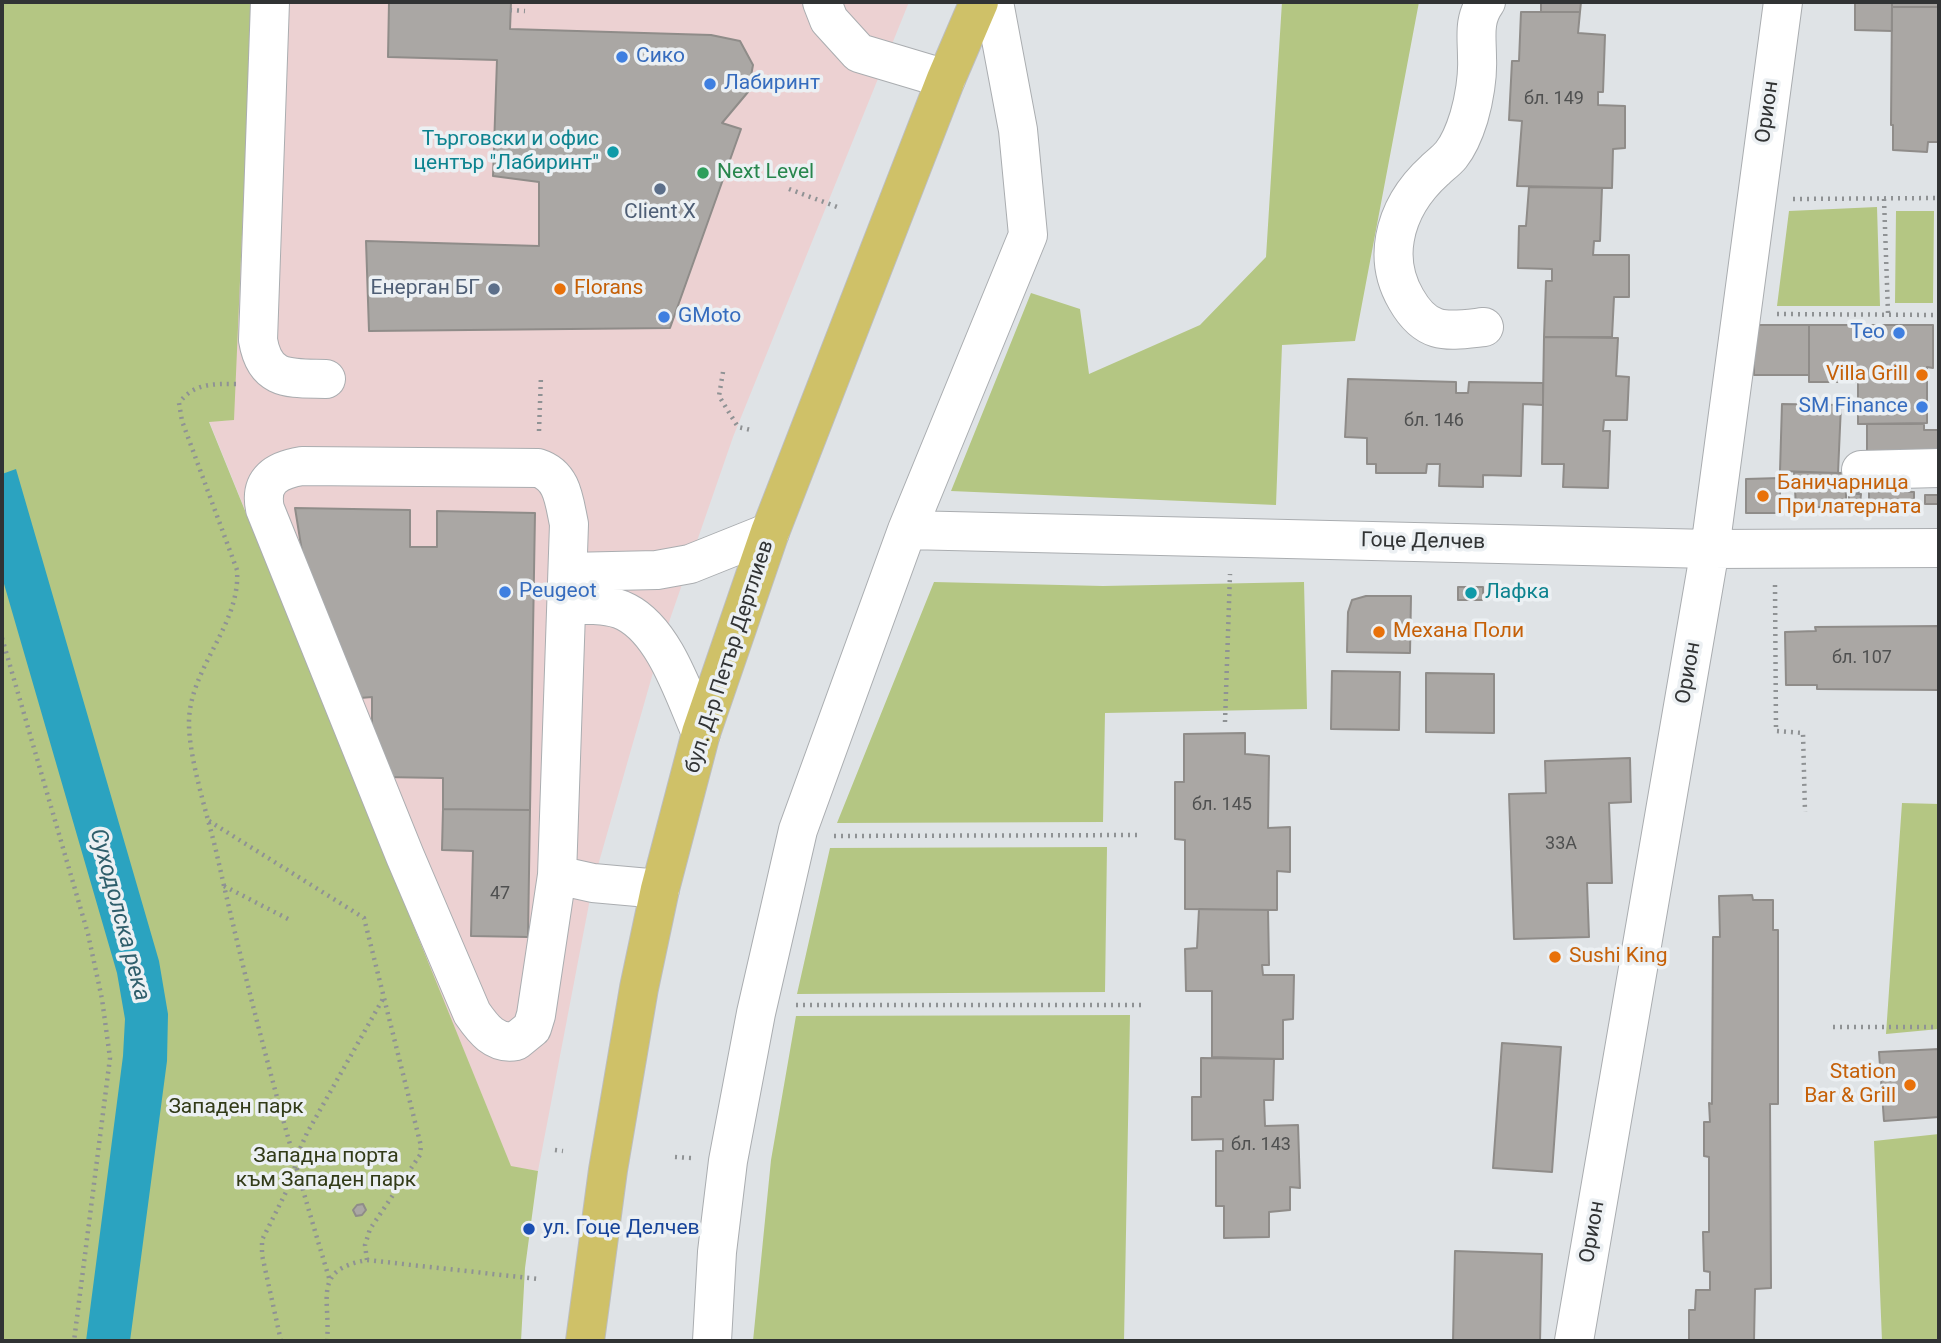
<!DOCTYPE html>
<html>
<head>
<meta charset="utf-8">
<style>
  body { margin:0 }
  #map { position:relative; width:1941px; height:1343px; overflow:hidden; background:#dfe3e6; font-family:Roboto,sans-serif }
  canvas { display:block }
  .frame { position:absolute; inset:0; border:4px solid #313334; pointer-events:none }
</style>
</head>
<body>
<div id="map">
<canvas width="1941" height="1343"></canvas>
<div class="frame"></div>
</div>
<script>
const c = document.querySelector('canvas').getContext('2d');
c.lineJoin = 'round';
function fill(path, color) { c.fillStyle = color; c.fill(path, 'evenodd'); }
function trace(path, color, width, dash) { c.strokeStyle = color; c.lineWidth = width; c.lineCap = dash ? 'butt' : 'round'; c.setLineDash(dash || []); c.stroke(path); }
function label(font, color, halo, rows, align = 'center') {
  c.font = font + ' Roboto,sans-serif'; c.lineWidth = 7; c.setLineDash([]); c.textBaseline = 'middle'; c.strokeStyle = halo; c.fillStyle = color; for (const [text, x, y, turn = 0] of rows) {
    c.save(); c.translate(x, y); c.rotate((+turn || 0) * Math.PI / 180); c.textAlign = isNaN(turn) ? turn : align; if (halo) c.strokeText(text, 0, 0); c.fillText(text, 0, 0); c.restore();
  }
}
fill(new Path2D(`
  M252,2H909L733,437L660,648L593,883L538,1171L511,1167L209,421L233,420Z`), '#ecd1d2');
fill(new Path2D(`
  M2,2H252L234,420L209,422L511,1166L538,1171L525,1268L521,1341H2Z
  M1282,2H1419L1355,341L1282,345L1276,505L951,491L1031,293L1080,309L1089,374L1200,325L1266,257Z
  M1877,207L1880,306H1777L1789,211Z
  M1896,211H1934L1933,303H1895Z
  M934,582L1103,586L1304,582L1307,709L1105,713L1103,822L837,823Z
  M1902,803L1939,804V1029L1886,1034Z
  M1107,847L1105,992L797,994L830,848Z
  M1130,1015L1124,1341H753L771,1160L796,1016Z
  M1939,1134V1341H1882L1874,1141Z`), '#b4c683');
fill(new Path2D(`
  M16,469L159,961L168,1014L167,1061L130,1341H86L123,1056L125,1019L117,973L2,577V474Z`), '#2ba3c0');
const building = new Path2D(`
  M389,2H511L510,29L711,35L740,41L753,65L748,92L722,123L741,129L670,328L369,331L366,241L539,246V182L493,176L497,60L388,57Z
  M1541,2H1581L1580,12H1541Z
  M1855,2H1892V31L1855,30Z
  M1892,2H1939V7H1892Z
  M1892,7H1939V142H1928L1927,152L1893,150V125H1891Z
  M1521,12H1580L1578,33L1605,35L1603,92H1598V105L1625,106V148L1613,149L1612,188L1517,186L1522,121L1509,120L1512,61H1519Z
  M1529,187L1602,188L1600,241H1594L1593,255H1629V297H1614L1612,337H1544L1546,281H1552V269L1518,268L1519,226H1526Z
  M1754,325H1809V375H1754Z
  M1809,325H1933V368L1927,367V423L1858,424V382H1809Z
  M1544,337L1618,338L1616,376L1629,377L1627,420H1604L1603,431H1610L1608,488L1563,487L1564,464H1542Z
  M1348,379L1456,382V393H1468L1469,382L1543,383V405L1523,404L1521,476L1483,475V487L1439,486L1440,464H1427L1426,473H1376V464H1367V438L1345,437Z
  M1782,404L1841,405L1838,473L1780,471Z
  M1867,424H1924V430H1938V462L1867,457Z
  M1794,472L1845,473V481L1860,482L1859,492H1846V507H1796Z
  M1780,478V513H1746V479Z
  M1869,491L1914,492V506L1869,505Z
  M1849,494H1861L1860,505H1849Z
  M1925,495H1939V504H1925Z
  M295,508L410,510V547H437V511L535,513L530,810L443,809V778L383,777L372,750V697L360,698L309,595Z
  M1458,587H1483V600H1458Z
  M1366,596H1411L1410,653L1347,652L1348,612L1352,600Z
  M1939,626V690L1817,689V685H1786L1785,632L1816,631L1815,627Z
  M1332,671L1400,672L1399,730L1331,729Z
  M1426,673L1494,674V733L1426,732Z
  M1245,733V754L1269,756L1268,828L1290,827V872L1277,871V910L1185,909V840L1175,839V782H1184V734Z
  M1630,758L1631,802L1609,803L1612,883H1587L1589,937L1514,939L1509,794L1546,793L1545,761Z
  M443,809L530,810L528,937L471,936L473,851L442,850Z
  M1752,895L1753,900H1773V930H1778V1104H1770L1771,1288L1755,1289L1754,1341H1689V1310H1695L1696,1290H1710V1272L1704,1271L1703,1232H1709V1157L1704,1156V1122H1710L1709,1103L1712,1104L1713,937H1720L1719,896Z
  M1199,909L1268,910L1269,965H1262L1263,975H1294L1293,1019L1283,1020V1059L1212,1057V991H1186L1185,949L1197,948Z
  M1502,1043L1561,1047L1552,1172L1493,1168Z
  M1939,1049V1117L1884,1121L1879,1052Z
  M1201,1058L1274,1059L1273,1100H1264L1265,1126L1298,1125L1300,1188L1290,1187V1210L1269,1212V1237L1224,1238V1206H1216V1151H1223V1139L1192,1140V1097H1201Z
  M363,1204L366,1210L362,1215L356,1216L353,1210L357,1205Z
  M1455,1251L1542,1254L1540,1341H1453Z`);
fill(building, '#aaa7a4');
trace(building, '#8f8c89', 2);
const minor = new Path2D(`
  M270,2L258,340C265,382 290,378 326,379
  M822,2L829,20L859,53L946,79
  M1484,327C1447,331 1427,336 1406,299C1395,280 1391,260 1395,238C1400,210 1414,189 1435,170C1440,165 1446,161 1451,155C1459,145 1465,130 1469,117C1474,100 1478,76 1477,58C1477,37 1473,20 1486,2
  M302,466L538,468C563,476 564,501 569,524L557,875L536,1015L532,1028L516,1041C495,1045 483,1029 472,1013L405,856L265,509C259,480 277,470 302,466Z
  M1861,470L1939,468
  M907,530L1710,549L1939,548
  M568,572L657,570L690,564L770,532
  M567,605C586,605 609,603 626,612C665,632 684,695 701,733
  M557,875L593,883L660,889
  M712,1341L717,1252L728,1161L756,1013L798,830L907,530L1028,235L1018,130L994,2
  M1574,1341L1710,549L1783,2`);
const major = new Path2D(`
  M585,1341L608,1170L639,988L660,889L701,733L770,532L946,79L979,2`);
trace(minor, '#aaadb0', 40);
trace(major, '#bdbebe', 40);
trace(new Path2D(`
  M510,10L525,11
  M789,189L840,208
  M1793,199L1939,198
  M1884,199L1888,313
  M1777,314L1939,315
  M723,372L719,396L738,427L751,430
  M236,384C212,384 194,383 179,403L182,421L237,570C241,624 191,666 189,720C188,757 208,816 217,855C249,998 287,1140 330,1281
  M539,431L541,376
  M1775,585L1776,731L1803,733L1805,812
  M2,638L88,934L102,999L110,1058L74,1341
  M1225,722L1230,574
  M209,821L364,918L421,1146L420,1155L370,1229L365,1245L367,1260
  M834,836L1140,835
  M224,886L288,919
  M796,1005H1145
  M1833,1027H1939
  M555,1150L563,1151
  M675,1157L691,1158
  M281,1341L262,1255V1240L291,1182L299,1151L307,1133L384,997
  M327,1341C331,1299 311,1270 367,1260L538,1279`), '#8f9294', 4.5, [2, 5]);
trace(minor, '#fff', 38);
trace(major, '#cfc168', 38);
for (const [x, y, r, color] of [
  [622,57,7,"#3f7fe0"],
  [710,84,7,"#3f7fe0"],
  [613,152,7,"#0f9aa8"],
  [703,173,7,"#2e9e5b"],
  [660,189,7,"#5c6f8a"],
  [494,289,7,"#5c6f8a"],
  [560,289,7,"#e8710a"],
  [664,317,7,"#3f7fe0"],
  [1899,333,7,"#3f7fe0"],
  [1922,375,7,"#e8710a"],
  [1922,407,7,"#3f7fe0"],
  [1763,496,7,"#e8710a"],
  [505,592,7,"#3f7fe0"],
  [1471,593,7,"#0f9aa8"],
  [1379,632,7,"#e8710a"],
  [1555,957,7,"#e8710a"],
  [1910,1085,7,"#e8710a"],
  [529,1229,7,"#1a4fb4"]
]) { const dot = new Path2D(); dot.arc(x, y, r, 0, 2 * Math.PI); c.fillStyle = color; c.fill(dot); trace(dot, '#ecf0f3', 2.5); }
label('18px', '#4f5050', null, [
  ["бл. 149",1554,99],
  ["бл. 146",1434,421],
  ["бл. 107",1862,658],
  ["бл. 145",1222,805],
  ["33А",1561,844],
  ["47",500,894],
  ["бл. 143",1261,1145]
]);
label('21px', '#366cbe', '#ecf0f3', [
  ["Сико",636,57],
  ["Лабиринт",724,84],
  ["GMoto",678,317],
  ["Teo",1885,333,"right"],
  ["SM Finance",1908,407,"right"],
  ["Peugeot",519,592]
], 'left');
label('21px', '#313334', '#ecf0f3', [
  ["Орион",1768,112,-82],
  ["Гоце Делчев",1423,542,1],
  ["бул. Д-р Петър Дертлиев",730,657,-72],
  ["Орион",1689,673,-80],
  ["Орион",1593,1232,-80]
]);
label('21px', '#0d838f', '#ecf0f3', [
  ["Търговски и офис",599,140],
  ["център \"Лабиринт\"",599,164],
  ["Лафка",1485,593,"left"]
], 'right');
label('21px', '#27864d', '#ecf0f3', [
  ["Next Level",717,173]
], 'left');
label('21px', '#4e5e75', '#ecf0f3', [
  ["Client X",660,213],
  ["Енерган БГ",480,289,"right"]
]);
label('21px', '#c56008', '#ecf0f3', [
  ["Florans",574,289],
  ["Villa Grill",1908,375,"right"],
  ["Баничарница",1777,484],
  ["При латерната",1777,508],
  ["Механа Поли",1393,632],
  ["Sushi King",1569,957],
  ["Station",1896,1073,"right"],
  ["Bar & Grill",1896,1097,"right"]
], 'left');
label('21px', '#323b18', '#ecf0f3', [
  ["Западен парк",236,1108],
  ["Западна порта",326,1157],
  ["към Западен парк",326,1181]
]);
label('21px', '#164399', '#ecf0f3', [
  ["ул. Гоце Делчев",543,1229]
], 'left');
label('italic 23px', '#2f5e6b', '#ecf0f3', [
  ["Суходолска река",119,915,75]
]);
</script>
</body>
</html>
